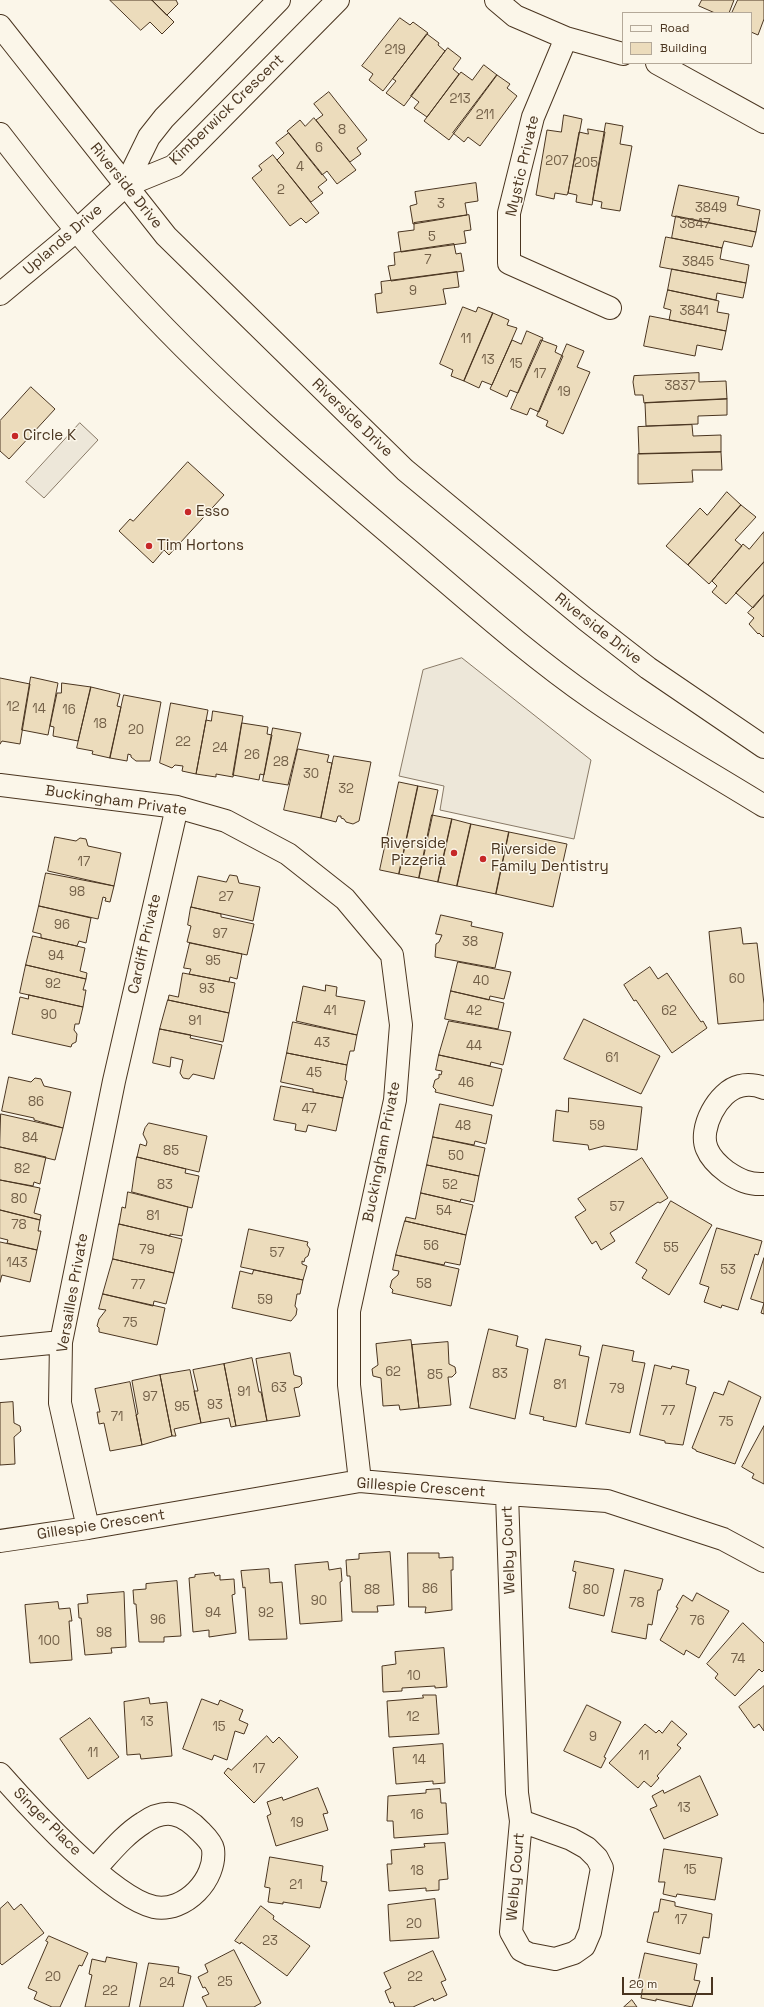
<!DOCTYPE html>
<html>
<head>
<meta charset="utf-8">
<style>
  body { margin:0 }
  #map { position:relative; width:764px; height:2007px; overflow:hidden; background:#fbf6e9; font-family:"Space Grotesk",sans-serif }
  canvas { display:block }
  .legend { position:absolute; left:622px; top:12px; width:130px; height:52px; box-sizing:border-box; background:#fbf6e9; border:1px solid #b4a999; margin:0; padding:5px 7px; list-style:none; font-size:12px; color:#4a3520 }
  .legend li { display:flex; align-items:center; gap:8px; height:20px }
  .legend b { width:20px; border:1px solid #b4a999 }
  .scale { position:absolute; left:622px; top:1977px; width:91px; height:18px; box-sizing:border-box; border:2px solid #4a3520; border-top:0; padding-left:5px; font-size:12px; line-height:14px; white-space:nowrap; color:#4a3520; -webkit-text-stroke:3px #fbf6e9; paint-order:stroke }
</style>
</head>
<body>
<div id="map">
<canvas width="764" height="2007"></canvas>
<ul class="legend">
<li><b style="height:5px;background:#fbf6e9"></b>Road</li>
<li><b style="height:11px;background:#ecdcbc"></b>Building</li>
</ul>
<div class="scale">20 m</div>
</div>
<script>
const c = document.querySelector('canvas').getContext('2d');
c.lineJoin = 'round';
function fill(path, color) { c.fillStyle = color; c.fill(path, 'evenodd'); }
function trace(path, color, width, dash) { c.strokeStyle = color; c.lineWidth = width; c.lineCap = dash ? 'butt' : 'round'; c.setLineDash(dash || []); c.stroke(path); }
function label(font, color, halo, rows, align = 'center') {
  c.font = font + ' "Space Grotesk",sans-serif'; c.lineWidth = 3; c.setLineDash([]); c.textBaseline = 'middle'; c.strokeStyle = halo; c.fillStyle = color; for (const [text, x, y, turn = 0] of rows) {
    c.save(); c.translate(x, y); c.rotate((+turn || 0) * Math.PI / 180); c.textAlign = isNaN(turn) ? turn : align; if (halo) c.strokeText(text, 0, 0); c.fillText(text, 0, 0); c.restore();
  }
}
const parking = new Path2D(`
  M80,423L98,440L44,498L26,482Z
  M462,658L591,760L574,839L440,810L444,786L399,776L423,670Z`);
fill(parking, '#ede7d9');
trace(parking, '#887966', 1);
const building = new Path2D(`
  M110,0H152L174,22L162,34L150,22L141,30Z
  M152,0H176L178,4L167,15Z
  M702,0H734L729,13H715L699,6Z
  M738,0H764V19L758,35L751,32V13H732Z
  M400,18L410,25L413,22L428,33L383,91L369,80L373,74L362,66Z
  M427,34L439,43L438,45L445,51L404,106L386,93L396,81L393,79Z
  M448,48L461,58L453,69L459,74L427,117L414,108L419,102L411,96Z
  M484,65L497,75L449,140L424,121L461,72L472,80Z
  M497,75L510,84L507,88L517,96L480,146L468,137L464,142L453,133Z
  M329,92L367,140L357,148L361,154L350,162L316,120L323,115L314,104Z
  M564,115L582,119L568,193L567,195L555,193L554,199L536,195L547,130L561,132Z
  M314,118L356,170L337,184L327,171L322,175L287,131L300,120L305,126Z
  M606,123L623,126L620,144L632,146L620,211L601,208L602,202L593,200Z
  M588,129L605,132L592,205L576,202L577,195L568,193L579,132L588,134Z
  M289,133L327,180L318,187L323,193L311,202L277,160L284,153L276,143Z
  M273,155L319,213L306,223L301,218L290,226L252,178L262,170L259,166Z
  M476,183L478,201L465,203L467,215L413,224L410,206L417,204L415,192Z
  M679,185L739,197L737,205L760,210L756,232L672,216Z
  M469,215L471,230L464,231L466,243L401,252L398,232L414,230V223Z
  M676,216L756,232L752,247L724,241L722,248L672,238Z
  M666,237L722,248L720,259L749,265L746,283L660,267Z
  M454,244L456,254L461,253L464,271L391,281L388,266L395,265L394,253Z
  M672,269L746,283L743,298L717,293L716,300L668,290Z
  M457,272L459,287L443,289L446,304L377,313L375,294L382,293L381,282Z
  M668,290L719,301L717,312L729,314L726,331L669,320L671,310L664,308Z
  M463,307L476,312L478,307L493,313L464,381L451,376L453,370L440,364Z
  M493,313L509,320L507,325L517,328L492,385L482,381L479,388L464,381Z
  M650,316L726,331L722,350L697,345L695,356L644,346Z
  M527,331L543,338L518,393L510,390L507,397L490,389L512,340L521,344Z
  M541,340L557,346L555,352L563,356L539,412L530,408L527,415L511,409Z
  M567,344L584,351L577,367L590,372L563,434L546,426L548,421L537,416Z
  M699,373V382L726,381L727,399L644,403L643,395H635L633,382L634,376Z
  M31,387L55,409L9,459L0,451V421Z
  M727,399V415L698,416V424L646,426L645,403Z
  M692,425L693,436L721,435V452L639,454L638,427Z
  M721,452L722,470H692L693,482L638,484V454Z
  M188,462L224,495L169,555L164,550L153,563L119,531L130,519L133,521Z
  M727,492L741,505L688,565L666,546L700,508L707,515Z
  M741,505L756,517L735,540L742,546L709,584L688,565Z
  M764,532V562L726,604L712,592L717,586L712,581L743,544L749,549Z
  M764,562V595L753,608L736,593Z
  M764,595V636L763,637L759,633L758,634L749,624L754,618L748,613Z
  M31,677L58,683L48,735L22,730Z
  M0,678L30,684L20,744L2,741L0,744Z
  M62,683L91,687L78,741L53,736L54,727L50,726L57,693H61Z
  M91,687L120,694L117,706L121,707L110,758L92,754L93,751L77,748Z
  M124,695L161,702L150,761H136L131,757V755L128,754L127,761L110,758Z
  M171,703L208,710L196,774L182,771L183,766L175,765L172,768L160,763Z
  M213,711L243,716L233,777L216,774V777L196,774L206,720L211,721Z
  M242,723L268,727L267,734L272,735L264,775L260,774L259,780L233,775Z
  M273,728L301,733L288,785L263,781Z
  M298,749L329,755L327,762L332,763L321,818L284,810Z
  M334,756L371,762L359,821L353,824L346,822L344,819L341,818V816H338L336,822L321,818Z
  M399,782L418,786L399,874L380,870Z
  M418,786L438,790L419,878L399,874Z
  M432,815L452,819L438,882L419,878Z
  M452,819L471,824L457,886L438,882Z
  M471,824L509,832L496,894L457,886Z
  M509,832L567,844L553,907L496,894Z
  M55,837L76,841L80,838L86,839L88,846L121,853L114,886L48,871Z
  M46,873L114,886L110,902L105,901L106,898L103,897L98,919L39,906Z
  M230,875L237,876L239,883L260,887L253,921L191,907L198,876L226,882Z
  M39,906L91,918L86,943L79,941L77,946L41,938V934L33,932Z
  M191,907L221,914V917L254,924L247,955L187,942L191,926L188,925Z
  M441,915L472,922L471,926L503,933L495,968L435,957L436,944L439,942L442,935L436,934Z
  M741,928L743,944L757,943L764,1004V1020L718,1024L709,932Z
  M33,936L85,948L80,971L87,973L86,979L26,965Z
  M190,943L242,954L237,979L230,977L229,982L189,974L191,969L184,968Z
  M458,962L511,972L504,999L490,996L489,1000L451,991Z
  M26,965L86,979L83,990H86L83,1007L20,993Z
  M650,967L658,979L667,973L701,1022L703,1021L707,1028L672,1053L636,1000L634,1001L624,985Z
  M183,973L235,983L229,1013L168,1000L169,995L178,997Z
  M326,985L337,987L336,996L365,1001L357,1035L296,1021L303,986L325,991Z
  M451,991L504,1003L498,1029L445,1019Z
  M29,995L83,1007L79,1024H75L74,1030L77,1034L76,1042L72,1044L71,1047L12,1034L20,997L28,999Z
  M168,1000L229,1013L223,1042L160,1029Z
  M584,1019L660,1056L641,1094L564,1059Z
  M449,1021L511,1032L503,1065L491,1062L490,1066L439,1055Z
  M293,1022L357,1035L354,1051H350L347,1065L287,1053Z
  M160,1029L191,1035L190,1038L222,1045L214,1079L193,1074L189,1079L183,1078L180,1073L183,1060L171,1057L170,1067L153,1063Z
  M287,1053L347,1065L345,1080L347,1081L343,1098L313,1092V1089L281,1082Z
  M439,1055L502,1069L493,1106L435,1092L436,1090L433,1087L435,1080L439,1078V1074L441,1075L442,1071L436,1070Z
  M9,1077L31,1082L35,1078L41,1079L44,1086L71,1092L63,1128L34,1120V1118L2,1111Z
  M281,1086L343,1098L336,1131L308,1125L306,1132L295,1130L296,1124L274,1120Z
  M569,1098L642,1107L637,1150L604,1146L589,1150L588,1145L553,1141L556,1110L568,1112Z
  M440,1104L492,1115L486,1144L475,1141L474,1145L433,1137Z
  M1,1114L63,1128L55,1160L0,1147Z
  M149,1123L207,1136L199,1172L137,1157L140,1144L146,1146L147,1142L143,1134L145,1128Z
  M433,1137L485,1148L479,1176L427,1165Z
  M0,1147L46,1157L40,1184L34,1182L33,1186L0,1180Z
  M137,1157L186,1169L185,1173L199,1176L192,1208L132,1192Z
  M642,1158L668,1198L660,1203L658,1202L610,1233L615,1241L601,1250L596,1241L592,1244L575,1217L586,1210L578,1199Z
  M427,1165L479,1176L474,1202L461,1199L460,1202L421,1193Z
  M0,1180L40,1188L34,1213L41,1215L40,1220L0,1210Z
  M128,1192L188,1207L182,1236L170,1234V1236L119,1224L122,1207L125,1208Z
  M421,1193L473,1205L466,1235L405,1221L406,1217L415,1219Z
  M671,1201L712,1225L669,1295L642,1278L647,1270L636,1263Z
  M0,1210L40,1220L38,1231H41L37,1250L7,1243L8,1240L0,1238Z
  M405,1221L466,1235L460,1265L445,1262L444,1265L396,1255Z
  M119,1224L182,1239L174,1273L113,1259Z
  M717,1228L762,1241L758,1255L755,1254L738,1310L722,1305L721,1308L704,1302L709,1287L700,1284Z
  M249,1229L308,1242L307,1245L310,1249L308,1256L305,1258L304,1262L302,1261V1264L307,1266L303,1280L241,1267Z
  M0,1242L37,1250L30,1282L2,1275L0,1282Z
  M396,1255L459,1269L451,1306L392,1293L393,1290L390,1287L392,1280L398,1275L399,1271L393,1270Z
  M764,1258V1314L761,1313L764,1303L751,1299Z
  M113,1259L174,1273L166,1304L154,1301L153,1306L103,1294Z
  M254,1270L303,1280L300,1294H297L295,1306L297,1309L296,1315L291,1321L232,1308L240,1271L252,1274Z
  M103,1294L165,1308L157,1345L99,1332V1328L97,1326L99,1319L106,1310L99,1309Z
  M489,1329L518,1336L516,1346L528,1349L515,1419L470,1408Z
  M546,1339L581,1346L579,1355L589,1357L576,1427L543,1420L544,1417L530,1414Z
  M411,1340L419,1408L400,1410L399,1405L383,1406L381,1378L373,1376L372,1369L378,1365L376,1344Z
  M448,1342L449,1364L455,1367L456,1373L452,1377H448L451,1405L419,1408L412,1345Z
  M603,1345L634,1351L632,1361L645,1363L630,1433L586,1424Z
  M290,1353L294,1375L301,1377L302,1384L299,1387L294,1388L300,1416L267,1421L256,1359Z
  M252,1358L259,1392H261L267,1421L236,1426L224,1364Z
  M224,1364L236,1426L231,1427L229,1418L201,1423L194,1391H198L193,1370Z
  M655,1365L671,1369L672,1366L689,1370L686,1384L696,1387L683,1445L665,1443V1441L640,1435Z
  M190,1370L201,1423L174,1429L176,1436H172L160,1375Z
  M160,1375L172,1436L142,1445L136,1415L138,1414L132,1381Z
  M729,1381L761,1397L735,1464L696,1451V1450L692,1448L714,1392L723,1395Z
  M130,1382L142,1445L110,1451L104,1423L99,1424L97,1412H100L95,1389Z
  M13,1402L14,1423L20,1426L21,1431L14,1437L15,1464L0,1465V1403Z
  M764,1426V1484L752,1478L754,1474L742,1467Z
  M390,1552L394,1605L377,1606L378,1612H352L350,1576H347L346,1560L359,1559V1554Z
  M408,1553H439V1558L453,1557V1570H451L452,1610L425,1613L426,1607H409Z
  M575,1561L614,1569L604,1616L569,1608L576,1572L573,1571Z
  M328,1562L329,1570L341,1568L342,1581L340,1582L342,1621L300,1624L295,1565Z
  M269,1569L270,1583L282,1582L287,1639L249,1640L245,1587L243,1588L241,1571Z
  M625,1570L663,1579L660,1590H658L652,1625L648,1624L646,1639L612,1632Z
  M214,1573L215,1576L220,1575V1580L234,1579L235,1594L232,1595L236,1633L209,1637V1630L193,1632L189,1578L195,1577V1575Z
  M177,1581L181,1636L164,1637V1642H139L136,1604H134L133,1590L146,1589V1584Z
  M124,1592L126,1647L111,1648L112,1653L85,1655L81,1618H79L78,1604L88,1603L87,1595Z
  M697,1593L729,1611L699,1658L686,1650L684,1655L660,1640L678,1608L676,1607L683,1595L692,1601Z
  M58,1602L59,1609L70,1608L72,1621H69L72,1660L30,1663L25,1605Z
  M743,1623L764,1643V1670L762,1672L759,1669L735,1696L715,1678L718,1674L707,1664Z
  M444,1648L447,1687L435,1688V1686L402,1688V1691L383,1692L382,1666L396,1664L395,1652Z
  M764,1686V1731L759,1724L754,1728L739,1707Z
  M423,1695H436L439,1734L389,1737L387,1701L423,1698Z
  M149,1698L150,1704L167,1702L172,1756L141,1759L140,1754L127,1755L124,1702Z
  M202,1699L218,1705L220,1700L243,1710L239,1720L248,1724L244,1734L235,1731L227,1760L214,1755L212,1760L183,1749Z
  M587,1705L621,1722L604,1757L606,1758L601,1768L564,1751Z
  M90,1718L119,1757L88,1779L60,1739Z
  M672,1721L687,1734L677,1745L681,1748L657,1776L659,1778L651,1787L644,1781L638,1788L609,1763L645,1724L656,1733L659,1730L662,1733Z
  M267,1736L273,1743L279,1737L298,1757L254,1803L224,1773L228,1768L231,1770Z
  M443,1744L445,1783L433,1784V1781L396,1784L393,1748Z
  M700,1776L718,1815L664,1839L650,1809L657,1806L652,1796L663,1790L664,1793Z
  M318,1788L328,1813L323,1814L328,1830L276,1846L267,1816L271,1814L267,1802L282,1797L283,1800Z
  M440,1789L441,1803H446L448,1834L394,1838L393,1821H387L388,1796L426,1793V1790Z
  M445,1843L448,1879L439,1880V1890L426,1891V1888L389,1891L387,1864H392L391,1850L425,1847L424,1844Z
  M664,1849L722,1858L715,1900L677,1894L676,1897L663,1894L665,1882H659Z
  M270,1857L323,1866L321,1881L327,1882L320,1908L283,1902V1904L268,1902L270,1888L265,1887Z
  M435,1899L439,1938L390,1941L388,1905Z
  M661,1899L675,1902V1906L712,1914L709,1938L703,1937L700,1954L647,1942L654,1912H658Z
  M8,1902L14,1910L21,1904L44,1933L2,1965L0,1963V1909Z
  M261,1906L274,1916L273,1919L310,1946L287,1976L241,1942L240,1944L235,1941Z
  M49,1936L88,1953L82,1966L79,1965L60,2007H52L34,1999L37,1992L28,1988L48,1942L46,1941Z
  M234,1950L261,2003L254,2007H207L202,1997L209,1994L205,1987L203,1988L198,1977L208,1972L205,1965Z
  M433,1951L446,1980L441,1982L447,1995L434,2001L433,1998L413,2007H395L393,2002L390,2003L385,1991L391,1988L384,1973Z
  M645,1953L697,1964L694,1980L700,1981L692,2007L656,1999V2001L641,1998L643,1985L638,1984Z
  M107,1957L137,1963L129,2007H85L92,1975L89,1974L92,1959L105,1962Z
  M149,1963L179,1967L178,1973L191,1976L183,2007H140Z
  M632,2000L637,2007H624Z`);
fill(building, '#ecdcbc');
trace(building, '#4a3520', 1);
const minor = new Path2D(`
  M496,0L515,16L566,38L623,54
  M566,38L533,117L509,213V263L610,308
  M657,63L764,122
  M125,186L174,166L338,0
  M125,186L149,137L164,118L279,0
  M0,785L177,807L226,821L288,854L345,899L392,955L401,1025L395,1100L349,1311V1385L360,1481
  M764,1088C757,1085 747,1084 740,1086C718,1091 698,1129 707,1149C711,1159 719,1166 727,1172C739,1180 749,1185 764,1184
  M0,1348L61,1342
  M507,1494L517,1793L521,1821L511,1932L521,1950L529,1954L555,1959L574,1953L584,1946L590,1932L602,1868L597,1858L587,1848L571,1839L521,1821
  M88,1528L60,1403L61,1342L114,1081L177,807
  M0,1541L88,1528L360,1481L507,1494L607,1501L723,1539L764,1561
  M0,1774C30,1808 112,1898 154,1907C185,1913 217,1879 213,1849C212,1843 205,1836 201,1832C183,1813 166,1807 143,1823C124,1835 110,1853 95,1869`);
const tertiary = new Path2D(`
  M0,294L77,230L125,186`);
const primary = new Path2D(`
  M0,26L166,236L405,470L585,619L648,668L764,747
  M0,134C38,183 76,232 117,277C207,377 308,465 410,551C470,602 529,655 594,700C649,738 707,771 764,806`);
trace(minor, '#4a3520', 24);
trace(tertiary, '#4a3520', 24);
trace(primary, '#4a3520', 24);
trace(minor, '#fbf6e9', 22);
trace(tertiary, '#fbf6e9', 22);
trace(primary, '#fbf6e9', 22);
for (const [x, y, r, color] of [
  [15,436,4,"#c62828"],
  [188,512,4,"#c62828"],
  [149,546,4,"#c62828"],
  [454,853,4,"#c62828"],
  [483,859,4,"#c62828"]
]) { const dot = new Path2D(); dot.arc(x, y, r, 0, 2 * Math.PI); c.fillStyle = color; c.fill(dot); trace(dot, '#fbf6e9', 1.5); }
label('13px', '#725f47', null, [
  ["219",395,50],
  ["213",460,99],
  ["211",485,115],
  ["8",342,130],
  ["6",319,148],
  ["207",557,161],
  ["205",586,163],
  ["4",300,167],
  ["2",281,190],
  ["3",441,204],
  ["3849",711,208],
  ["3847",695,224],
  ["5",432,237],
  ["7",428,260],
  ["3845",698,262],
  ["9",413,291],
  ["3841",694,311],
  ["11",466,339],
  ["13",488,360],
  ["15",516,364],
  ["17",540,374],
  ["3837",680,386],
  ["19",564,392],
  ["12",13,707],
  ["14",39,709],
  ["16",69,710],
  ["18",100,724],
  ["20",136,730],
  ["22",183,742],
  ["24",220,748],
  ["26",252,755],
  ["28",281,762],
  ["30",311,774],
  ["32",346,789],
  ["17",84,862],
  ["98",77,892],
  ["27",226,897],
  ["96",62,925],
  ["97",220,934],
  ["38",470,942],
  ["94",56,956],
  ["95",213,961],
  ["60",737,979],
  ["40",481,981],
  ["92",53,984],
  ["93",207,989],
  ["41",330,1011],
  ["42",474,1011],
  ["62",669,1011],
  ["90",49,1015],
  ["91",195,1021],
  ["43",322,1043],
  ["44",474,1046],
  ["61",612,1058],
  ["45",314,1073],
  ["46",466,1083],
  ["86",36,1102],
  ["47",309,1109],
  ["48",463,1126],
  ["59",597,1126],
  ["84",30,1138],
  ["85",171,1151],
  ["50",456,1156],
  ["82",22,1169],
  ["83",165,1185],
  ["52",450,1185],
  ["80",19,1199],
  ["57",617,1207],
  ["54",444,1211],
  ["81",153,1216],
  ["78",19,1225],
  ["56",431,1246],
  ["55",671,1248],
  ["79",147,1250],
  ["57",277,1253],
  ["143",17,1263],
  ["53",728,1270],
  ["58",424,1284],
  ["77",138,1285],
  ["59",265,1300],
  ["75",130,1323],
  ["62",393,1372],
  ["83",500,1374],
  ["85",435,1375],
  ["81",560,1385],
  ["63",279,1388],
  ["79",617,1389],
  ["91",244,1392],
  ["97",150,1397],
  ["93",215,1405],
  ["95",182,1407],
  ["77",668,1411],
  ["71",117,1417],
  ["75",726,1422],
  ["86",430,1589],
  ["88",372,1590],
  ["80",591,1590],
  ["90",319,1601],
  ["78",637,1603],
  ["94",213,1613],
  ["92",266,1613],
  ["96",158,1620],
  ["76",697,1621],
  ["98",104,1633],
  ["100",49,1641],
  ["74",738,1659],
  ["10",414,1676],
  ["12",413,1717],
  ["13",147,1722],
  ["15",219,1727],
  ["9",593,1737],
  ["11",93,1753],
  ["11",644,1756],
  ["14",419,1760],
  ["17",259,1769],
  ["13",684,1808],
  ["16",417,1815],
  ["19",297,1823],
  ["15",690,1870],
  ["18",417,1871],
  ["21",296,1885],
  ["17",681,1920],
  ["20",414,1924],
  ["23",270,1941],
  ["20",53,1977],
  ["22",415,1977],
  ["25",225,1982],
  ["24",167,1983],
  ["22",110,1991]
]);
label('15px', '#4a3520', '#fbf6e9', [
  ["Kimberwick Crescent",227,110,-44],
  ["Mystic Private",523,166,-77],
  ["Riverside Drive",126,186,51],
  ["Uplands Drive",63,240,-41],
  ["Riverside Drive",352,418,44],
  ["Riverside Drive",598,629,38],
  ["Buckingham Private",116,801,8],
  ["Cardiff Private",145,944,-77],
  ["Buckingham Private",382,1152,-79],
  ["Versailles Private",73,1293,-80],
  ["Gillespie Crescent",421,1488,4],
  ["Gillespie Crescent",101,1525,-9],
  ["Welby Court",509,1550,-92],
  ["Singer Place",47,1822,45],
  ["Welby Court",516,1877,-85]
]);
label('15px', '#4a3520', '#fbf6e9', [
  ["Circle K",23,436],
  ["Esso",196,512],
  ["Tim Hortons",157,546],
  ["Riverside",446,844,"right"],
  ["Pizzeria",446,861,"right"],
  ["Riverside",491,850],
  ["Family Dentistry",491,867]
], 'left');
</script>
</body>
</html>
